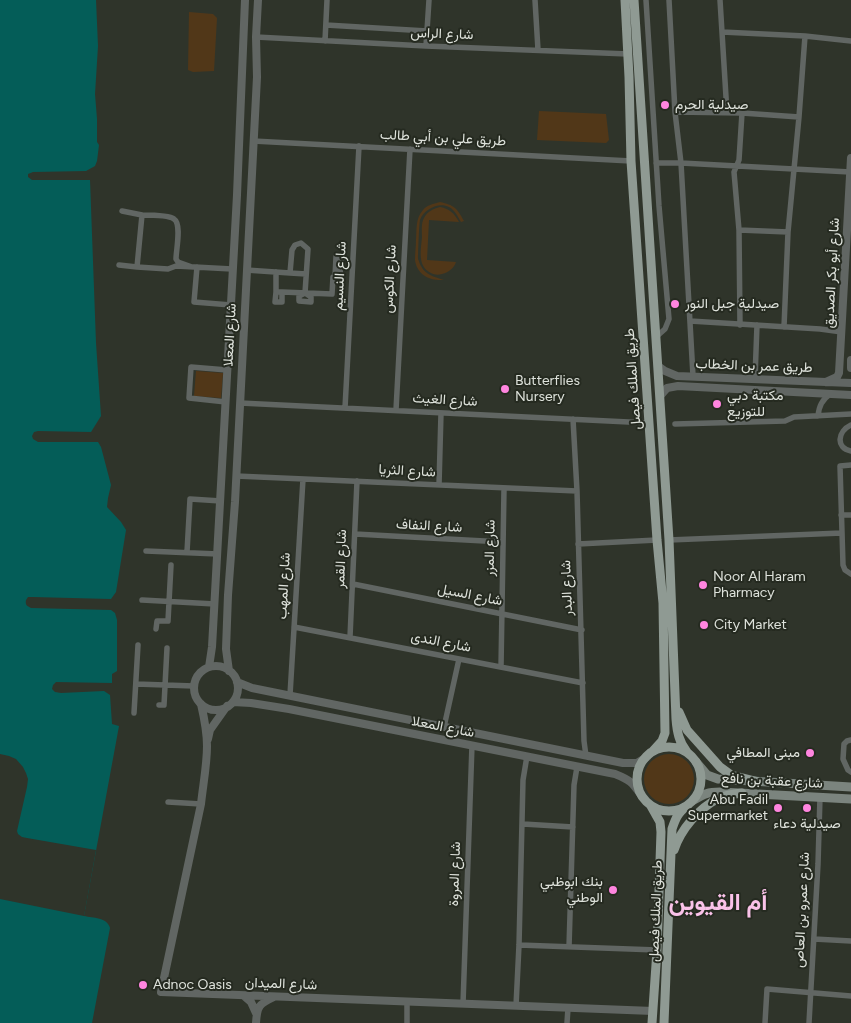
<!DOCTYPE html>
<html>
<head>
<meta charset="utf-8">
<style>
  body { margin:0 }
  canvas { display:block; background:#2f342a }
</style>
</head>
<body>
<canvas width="851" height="1023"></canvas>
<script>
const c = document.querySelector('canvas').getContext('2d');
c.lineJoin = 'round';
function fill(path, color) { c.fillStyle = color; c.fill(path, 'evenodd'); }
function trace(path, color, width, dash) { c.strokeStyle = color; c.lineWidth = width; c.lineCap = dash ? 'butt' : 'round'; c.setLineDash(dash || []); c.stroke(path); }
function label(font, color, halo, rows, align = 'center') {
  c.font = font + ' Figtree,Vazirmatn,sans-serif'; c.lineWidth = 4; c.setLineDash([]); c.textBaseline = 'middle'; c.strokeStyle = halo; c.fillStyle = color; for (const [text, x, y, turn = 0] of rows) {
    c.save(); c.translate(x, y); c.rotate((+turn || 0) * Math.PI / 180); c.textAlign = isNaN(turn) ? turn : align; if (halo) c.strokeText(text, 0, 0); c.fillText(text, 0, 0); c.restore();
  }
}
fill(new Path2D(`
  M189,12L213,14L217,18L214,71L193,72L188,70Z
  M539,111L606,114L609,140L606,143L537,140Z
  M440,202C454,205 457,208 464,221L461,222C458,217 455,210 449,207C439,202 424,209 420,220C419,224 418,254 418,259C419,261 420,265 421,266C425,275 435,277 444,280C430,281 417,275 415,260C415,253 416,246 416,240C417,230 415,219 423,210C427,205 433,204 440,202Z
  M440,207C450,209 454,213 459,222L429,220L427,260L456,262C454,268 449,272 442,274C438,275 435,275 431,273C417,266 421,250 422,237C422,231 421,223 424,218C428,211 433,209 440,207Z
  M196,371L223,373L221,398L194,396Z
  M644 779a25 25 0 1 1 50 0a25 25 0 1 1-50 0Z`), '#513718');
fill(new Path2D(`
  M0,0H96L98,46L95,94L97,119V142L99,145L97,161L95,166L86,171L33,172L28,174V177L32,180H90L96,343L101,416L91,432L38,431L34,432L32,436L33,439L38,442H98L101,447L111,485L108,498L107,507L121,522L126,530L116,592L111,599L33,597H28L26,600C25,605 27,606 31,608L111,610L115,613L117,620V671L112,674V683L56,682L53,685L52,689L55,692L61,693L104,691L110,695L112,724L119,726L84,916C93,918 107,917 110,928L92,1023H0Z`), '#045d58');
fill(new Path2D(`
  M0,754L9,756L16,759L23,767L26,773L28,779L27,787L17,831L18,834L22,837L27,838L96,850L84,916L0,899Z`), '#2f342a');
trace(new Path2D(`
  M535,0L538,50
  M646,0L659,206L669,319L665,329L656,337
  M669,0L675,112L681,163L693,376
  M720,0L727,113
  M326,25L427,31
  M722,32L805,36L851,41
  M256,37L426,46L628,54
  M325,41L327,0
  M426,46L429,0
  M675,112L742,113L799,117
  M253,141L631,161
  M656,163H681L850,172
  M122,211L142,215
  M739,230L788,232
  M119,265L137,267
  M192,267L178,262L176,259C176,250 182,224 174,219C169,215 149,215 142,215L137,267L168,269L176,266L232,269
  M197,267L194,302L231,305
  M246,270L290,273L292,250L295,245L301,243L308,249L305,293L299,296V301L311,302V297L305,293
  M290,273L306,274
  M276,292V272
  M282,292V302H275L276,292H282L332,294L333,277H340L341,257H336L335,277
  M690,321L820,329L842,332
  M740,325L739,230L734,172L739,160L742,113
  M784,327L788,232L799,117L805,36
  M755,378L757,325
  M226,402L189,398L191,367L227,370
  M240,403L649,423
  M345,408L359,146
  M396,410L410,149
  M818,416C819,406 822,400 830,394
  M573,419L577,491L584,741L586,756
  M675,424L785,421L794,417L851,414
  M851,425C838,431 835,448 851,451
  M851,465L840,466L843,565L845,570L851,574
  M236,476L577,491
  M439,485L441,413
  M841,515H851
  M355,534L503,542
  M669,540L842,533
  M578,544L657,540
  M146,551L218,554
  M187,552L190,499L221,501
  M353,584L582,630
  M142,600L215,604
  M294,627L583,683
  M156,629L157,621H168L171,565
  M350,637L357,481
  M501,667L504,489
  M136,684L194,686
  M290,695L303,479
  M159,705H164L167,648
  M134,713L138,645
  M444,727L459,659
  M851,740L847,741L844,744L843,759L848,770L851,772
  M168,802L201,804
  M523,824L573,827
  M814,939L851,941
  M519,945L657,950
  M569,947L574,785L577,767
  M463,1004L472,745
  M516,1006L519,945L523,780L527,756
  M407,1023V1002
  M567,1023L568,1008
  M765,1023L767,989L851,996
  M809,1023L818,864L820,797`), '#616663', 5.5);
trace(new Path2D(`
  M851,360V368
  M658,366L665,371L677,376L851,383
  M826,382L837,377L839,373L851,158
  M660,396L667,388L678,386L851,395
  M194 688a22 22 0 1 1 44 0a22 22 0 1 1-44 0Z
  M209,667L212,647L237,195L245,0
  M229,671L226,649L228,595L235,502L257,77L256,37L258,0
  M237,682L252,688L623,763H637L647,757
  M233,702L251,703L289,709L615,774C630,780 632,782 641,795
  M201,704C204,717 207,732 207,746C207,765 203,785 201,804L161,992L653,1011
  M208,739L210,730L227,706
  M244,996L251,1002L256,1013
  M256,1023C257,1006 259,1004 274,997`), '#616663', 8);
trace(new Path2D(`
  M696,762L707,775L718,779L851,787
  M694,800C704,794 708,792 720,792L851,799`), '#7b847e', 9);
trace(new Path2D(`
  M625,0L629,77L631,161L657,540L663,603L665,733L662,741L652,752
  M634,0L669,540L676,719C677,732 679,742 687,752
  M679,712L687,730L720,767L731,775L759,782
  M637 779a32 32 0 1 1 64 0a32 32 0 1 1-64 0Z
  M651,806L660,822L661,832L657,950L652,1023
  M674,850C681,829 699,808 719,798C726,795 734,794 742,793
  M664,1023L672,829C676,817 678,813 688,805`), '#8f9a93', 9);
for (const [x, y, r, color] of [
  [665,105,5,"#ff85df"],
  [675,304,5,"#ff85df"],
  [505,389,5,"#ff85df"],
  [717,404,5,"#ff85df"],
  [703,585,5,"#ff85df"],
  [704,625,5,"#ff85df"],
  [810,753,5,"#ff85df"],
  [778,808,5,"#ff85df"],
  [807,808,5,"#ff85df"],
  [613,890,5,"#ff85df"],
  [143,985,5,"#ff85df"]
]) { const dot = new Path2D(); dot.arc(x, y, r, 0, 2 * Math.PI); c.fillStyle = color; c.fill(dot); trace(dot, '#252a20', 2); }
label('14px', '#dee2db', '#252a20', [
  ["شارع الراس",442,34,2],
  ["طريق علي بن أبي طالب",443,138,3],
  ["شارع أبو بكر الصديق",832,273,-87],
  ["شارع النسيم",340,276,-87],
  ["شارع الكوس",390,279,-87],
  ["شارع المعلا",230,335,-87],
  ["طريق عمر بن الخطاب",754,366,2],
  ["طريق الملك فيصل",633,379,-94],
  ["شارع الغيث",445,400,3],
  ["شارع الثريا",407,471,3],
  ["شارع النفاف",429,526,3],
  ["شارع المزر",490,548,-89],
  ["شارع القمر",341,559,-88],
  ["شارع المهب",284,586,-87],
  ["شارع البدر",567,588,-92],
  ["شارع السيل",470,595,11],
  ["شارع الندى",441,642,11],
  ["شارع المعلا",443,727,11],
  ["شارع عقبة بن نافع",772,781,3],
  ["شارع المروة",455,874,-88],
  ["شارع عمرو بن العاص",802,910,-87],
  ["طريق الملك فيصل",656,911,-88],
  ["شارع الميدان",281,984,2]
]);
label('14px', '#dee2db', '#252a20', [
  ["صيدلية الحرم",675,105],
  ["صيدلية جبل النور",685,304],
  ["Butterflies",515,381],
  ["Nursery",515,397],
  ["مكتبة دبي",727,396],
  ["للتوزيع",727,412],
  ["Noor Al Haram",713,577],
  ["Pharmacy",713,593],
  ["City Market",714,625],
  ["مبنى المطافي",800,753,"right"],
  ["Abu Fadil",768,800,"right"],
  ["Supermarket",768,816,"right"],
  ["صيدلية دعاء",807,824,"center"],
  ["بنك ابوظبي",603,882,"right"],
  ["الوطني",603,898,"right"],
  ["Adnoc Oasis",153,985]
], 'left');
label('bold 24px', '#fac2e9', '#252a20', [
  ["أم القيوين",718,903]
]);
</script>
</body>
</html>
